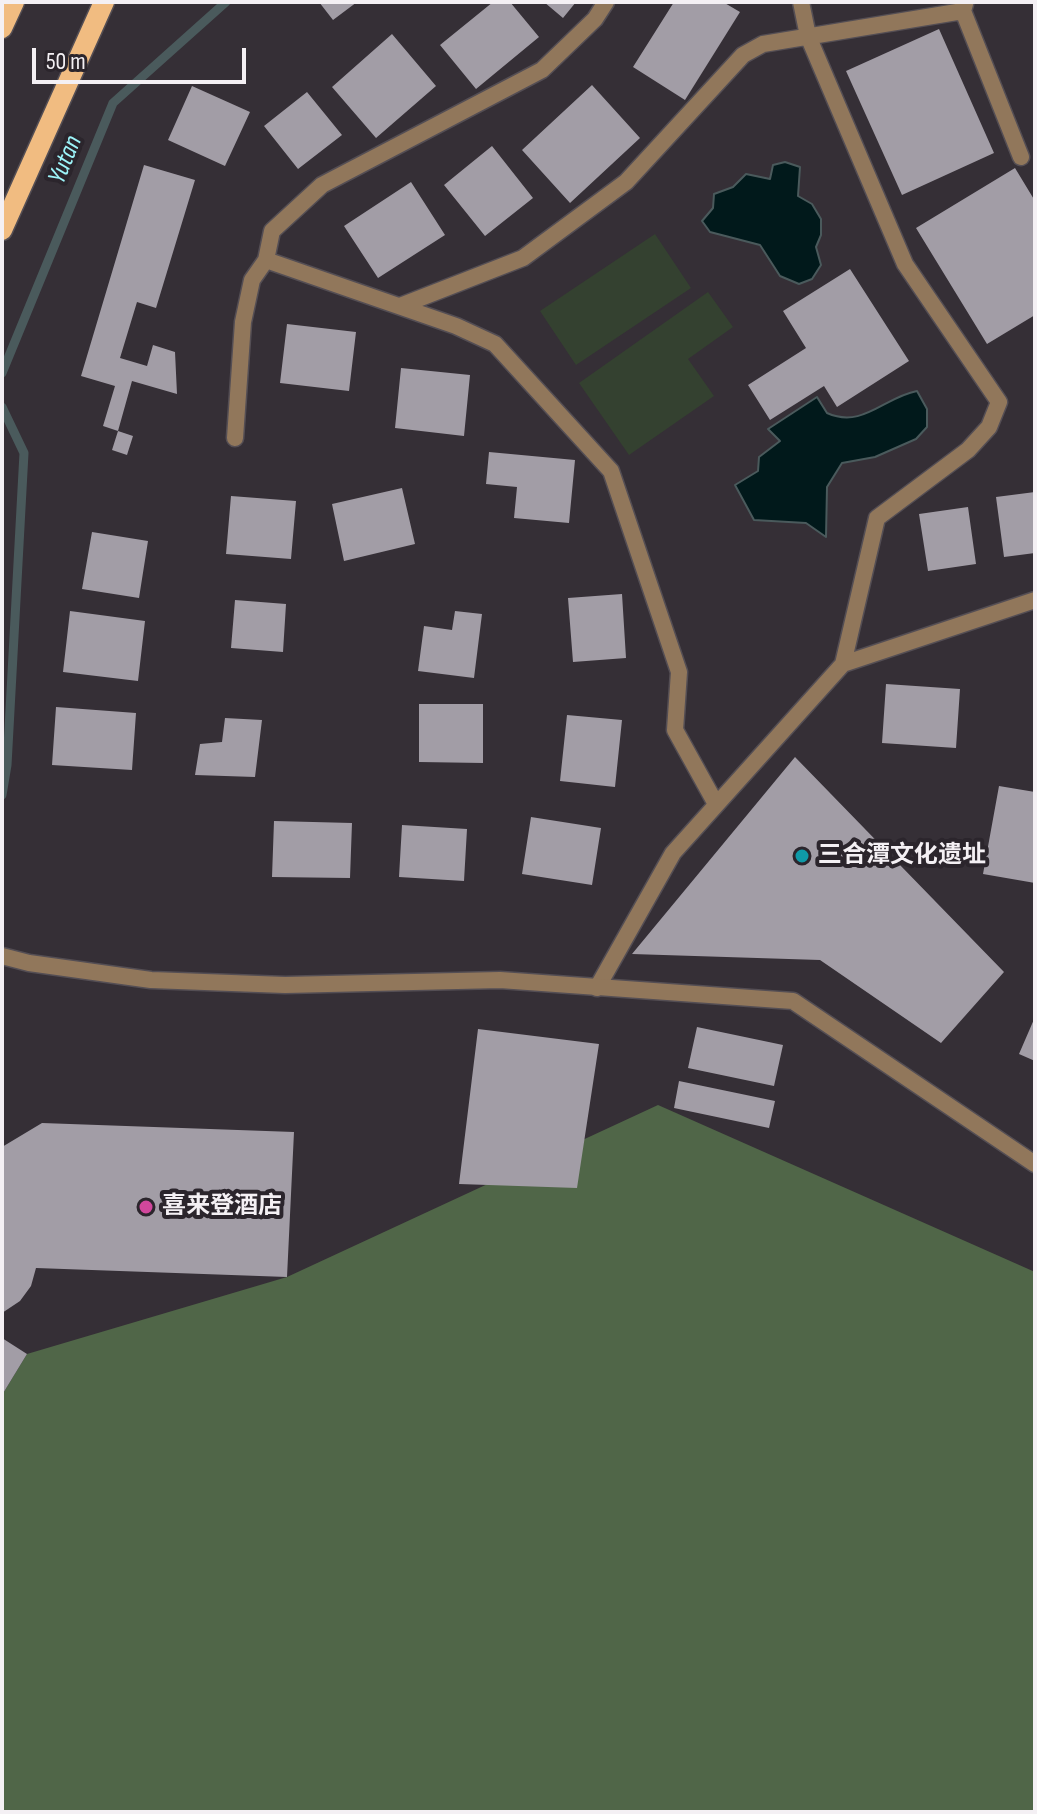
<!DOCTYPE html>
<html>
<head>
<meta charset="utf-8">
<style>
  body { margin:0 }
  #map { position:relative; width:1037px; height:1814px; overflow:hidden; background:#352f36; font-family:"Sofia Sans Condensed",sans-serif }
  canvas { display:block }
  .frame { position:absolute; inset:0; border:4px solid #f4f0f4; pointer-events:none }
  .scale { position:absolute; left:32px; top:48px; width:214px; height:36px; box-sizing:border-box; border:4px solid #f4f0f4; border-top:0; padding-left:10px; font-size:24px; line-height:28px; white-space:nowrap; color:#f4f0f4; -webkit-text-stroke:6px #2b252c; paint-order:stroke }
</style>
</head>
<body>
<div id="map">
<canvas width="1037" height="1814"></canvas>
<div class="frame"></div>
<div class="scale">50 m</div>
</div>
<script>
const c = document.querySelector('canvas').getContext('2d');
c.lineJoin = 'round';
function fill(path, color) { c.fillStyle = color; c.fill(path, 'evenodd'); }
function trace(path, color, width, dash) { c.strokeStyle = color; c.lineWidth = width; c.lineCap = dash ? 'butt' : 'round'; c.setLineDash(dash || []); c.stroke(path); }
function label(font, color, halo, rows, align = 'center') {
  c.font = font + ' "Sofia Sans Condensed","Noto Sans SC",sans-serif'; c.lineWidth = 8; c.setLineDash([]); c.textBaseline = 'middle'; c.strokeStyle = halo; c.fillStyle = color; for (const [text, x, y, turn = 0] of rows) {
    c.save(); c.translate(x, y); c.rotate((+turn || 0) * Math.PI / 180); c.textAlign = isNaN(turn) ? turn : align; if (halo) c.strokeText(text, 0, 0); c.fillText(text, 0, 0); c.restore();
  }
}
fill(new Path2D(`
  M655,234L691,288L576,365L540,311Z
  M708,292L733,327L688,359L714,396L629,455L579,383Z`), '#344130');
fill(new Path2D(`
  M658,1105L1035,1272V1812H2V1395L27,1354L287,1277Z`), '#506648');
const water = new Path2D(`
  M785,162L800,167L798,196L812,204L821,219V235L816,247L821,265L812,279L799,284L780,276L760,245L710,232L702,221L713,208L714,194L733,187L746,174L770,179L773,165Z
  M917,391L927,409V427L916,439L875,457L842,463L827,487L826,537L806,523L754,520L735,485L758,471L759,457L780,441L768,429L817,397L827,413C863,429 884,397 917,391Z`);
fill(water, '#01191b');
trace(water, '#4a5a5c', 2);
trace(new Path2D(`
  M2,373L113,103L226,2
  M2,407L24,453L7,765L2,795`), '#4a5a5c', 9);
fill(new Path2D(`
  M319,2H357L333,20Z
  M493,2H510L539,37L476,89L440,45Z
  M544,2H576L563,18Z
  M674,2H723L740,12L685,100L633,67Z
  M939,29L994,153L902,195L846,71Z
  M392,34L436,86L376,138L332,87Z
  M592,85L640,138L570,203L522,150Z
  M192,86L250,112L225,166L168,140Z
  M307,92L342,135L298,169L264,126Z
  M492,146L533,198L485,236L444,185Z
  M144,165L195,180L156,308L137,302L120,358L147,366L153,345L175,352L177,394L132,381L118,431L103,426L115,386L81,376Z
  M1015,168L1035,201V315L987,344L916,228Z
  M411,182L445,235L378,278L344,226Z
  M850,269L909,361L837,407L824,386L770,420L748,385L806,348L783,311Z
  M287,324L356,332L349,391L280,383Z
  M401,368L470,375L464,436L395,428Z
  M118,431L133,436L127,455L112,450Z
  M489,452L575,460L569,523L514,518L517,487L486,484Z
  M402,488L415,544L344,561L332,504Z
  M1035,492V553L1004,557L996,497Z
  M231,496L296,501L291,559L226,554Z
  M968,507L976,564L928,571L919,514Z
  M92,532L148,541L139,598L82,589Z
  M622,594L626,658L573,662L568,598Z
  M235,600L286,604L283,652L231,648Z
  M70,611L145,621L138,681L63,672Z
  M455,611L482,614L474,678L418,671L424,626L452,630Z
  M886,684L960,689L956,748L882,743Z
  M419,704H483V763L419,762Z
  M56,707L136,713L132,770L52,765Z
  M567,715L622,720L615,787L560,781Z
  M225,718L262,720L255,777L195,775L200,744L222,742Z
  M795,757L1004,972L941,1043L820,960L632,954Z
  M999,786L1035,792V883L983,874Z
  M531,817L601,828L592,885L522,874Z
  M274,821L352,823L350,878L272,877Z
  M402,825L467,829L464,881L399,877Z
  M1035,1017V1061L1019,1054Z
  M697,1027L783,1045L774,1086L688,1068Z
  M478,1029L599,1044L577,1188L459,1184Z
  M679,1081L775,1101L769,1128L674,1108Z
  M42,1123L294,1132L287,1277L36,1268L31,1286L20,1301L2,1313V1147Z
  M2,1338L27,1354L2,1395Z`), '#a29da6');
const minor = new Path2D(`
  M801,2L808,36L905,264L999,402L989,427L968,450L877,518L843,664
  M965,4L963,11L1021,157
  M266,260L456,326L495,344L611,471L679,672L675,730L716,804
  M400,306L523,258L626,182L743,55L763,44L963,11
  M235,438L243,322L252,280L266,260L272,231L322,185L542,70L595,19L606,2
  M597,988L673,853L843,664L1035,600`);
const tertiary = new Path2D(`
  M2,956L29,963L151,980L285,985L500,980L793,1001L1035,1164`);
const primary = new Path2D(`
  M2,28L14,2
  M2,230L104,2`);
trace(minor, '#544e54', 19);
trace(tertiary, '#544e54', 19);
trace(primary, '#544e54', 23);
trace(minor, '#91775b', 16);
trace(tertiary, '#91775b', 16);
trace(primary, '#f1bc81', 20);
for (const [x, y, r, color] of [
  [802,856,8,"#0f9aa8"],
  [146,1207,8,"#d1479c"]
]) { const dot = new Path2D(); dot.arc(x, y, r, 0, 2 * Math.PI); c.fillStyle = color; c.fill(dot); trace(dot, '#2b252c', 3); }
label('bold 24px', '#f4f0f4', '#2b252c', [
  ["三合潭文化遗址",818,856],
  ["喜来登酒店",162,1207]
], 'left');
label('italic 26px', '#9df4f9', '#2b252c', [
  ["Yutan",66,160,-68]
]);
</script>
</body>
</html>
